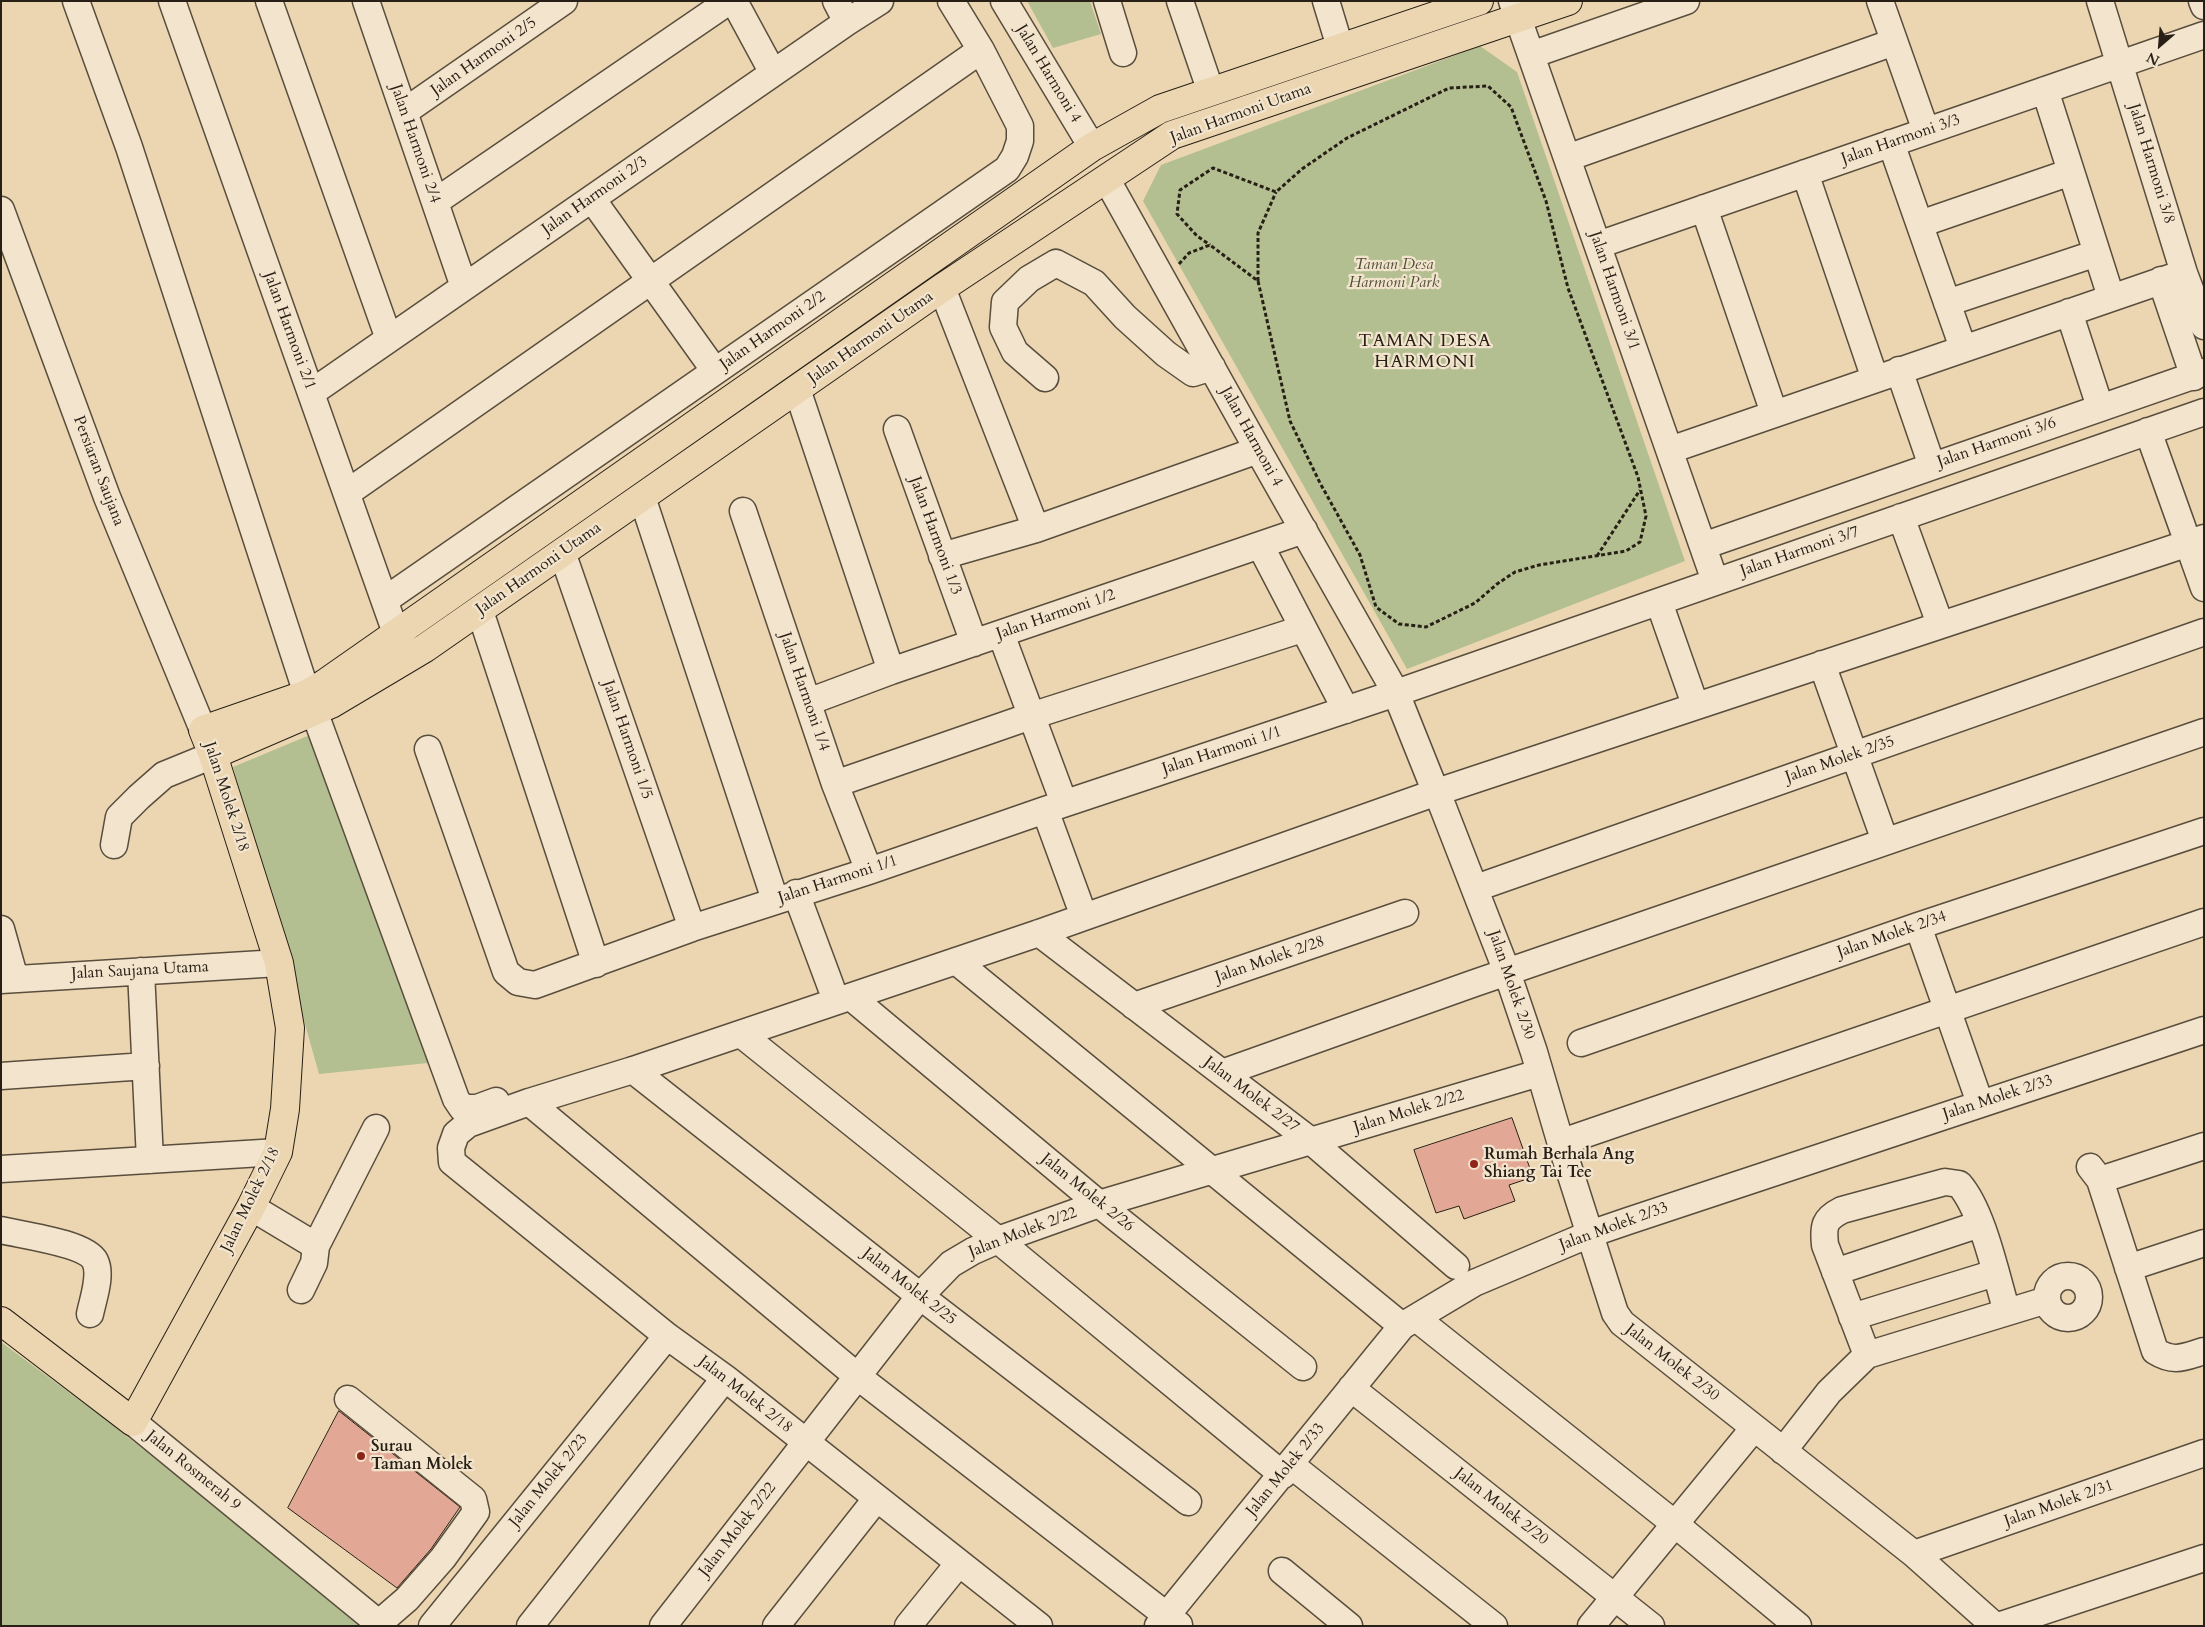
<!DOCTYPE html>
<html>
<head>
<meta charset="utf-8">
<style>
  body { margin:0 }
  #map { position:relative; width:2205px; height:1627px; overflow:hidden; background:#ecd6b2; font-family:Cardo,serif }
  canvas { display:block }
  .frame { position:absolute; inset:0; border:2px solid #282016; pointer-events:none }
  .north { position:absolute; left:2135px; top:20px; width:50px; height:50px; -webkit-text-stroke:4px #f3e4cd; paint-order:stroke; rotate:207deg; font-size:14px; font-weight:700; line-height:20px; text-align:center; color:#282016 }
  .north::after { content:''; display:block; margin:auto; width:18px; height:22px; background:#282016; clip-path:polygon(50% 0,100% 100%,50% 72%,0 100%) }
</style>
</head>
<body>
<div id="map">
<canvas width="2205" height="1627"></canvas>
<div class="frame"></div>
<div class="north">N</div>
</div>
<script>
const c = document.querySelector('canvas').getContext('2d');
c.lineJoin = 'round';
function fill(path, color) { c.fillStyle = color; c.fill(path, 'evenodd'); }
function trace(path, color, width, dash) { c.strokeStyle = color; c.lineWidth = width; c.lineCap = dash ? 'butt' : 'round'; c.setLineDash(dash || []); c.stroke(path); }
function label(font, color, halo, rows, align = 'center') {
  c.font = font + ' Cardo,serif'; c.lineWidth = 4.5; c.setLineDash([]); c.textBaseline = 'middle'; c.strokeStyle = halo; c.fillStyle = color; for (const [text, x, y, turn = 0] of rows) {
    c.save(); c.translate(x, y); c.rotate((+turn || 0) * Math.PI / 180); c.textAlign = isNaN(turn) ? turn : align; if (halo) c.strokeText(text, 0, 0); c.fillText(text, 0, 0); c.restore();
  }
}
fill(new Path2D(`
  M1027,1H1090L1101,34L1053,48Z
  M1480,46L1517,72L1685,561L1407,669L1143,201L1161,165Z
  M317,732L438,1062L319,1074L233,767Z
  M1,1342L101,1416L366,1626H1Z`), '#b3bf90');
const building = new Path2D(`
  M1512,1118L1533,1177L1509,1185L1515,1201L1464,1219L1459,1206L1436,1213L1414,1150Z
  M339,1411L460,1507L431,1549L397,1588L288,1508Z`);
fill(building, '#e3a895');
trace(building, '#282016', 1);
const minor = new Path2D(`
  M76,1L129,147L307,694
  M172,1L403,653
  M269,1L389,339
  M366,1L464,287
  M734,1L773,73
  M836,1L847,22
  M1004,1L1092,147
  M1107,1L1123,53
  M1180,1L1211,92
  M1326,1L1340,47
  M1512,1L1715,581
  M1880,1L1926,131
  M2100,1L2184,273L2204,326
  M2202,1L2204,6
  M1531,55L1686,1
  M2045,90L2111,297
  M404,112L564,1
  M1891,143L1963,348
  M1567,158L1894,42
  M1805,173L1875,379
  M1107,180L1258,450L1396,693L1432,783
  M592,199L715,371
  M435,202L729,1
  M1704,208L1774,413
  M1,210L107,497L203,730
  M1920,224L2071,172
  M1598,245L2204,35
  M2161,280L2194,377
  M942,288L1036,529
  M1947,303L2097,253
  M2069,312L2100,407
  M1899,370L1932,466
  M1045,378L1015,352L1003,327L1005,302L1029,279L1056,263L1094,283L1125,317L1166,354L1193,373L1212,367
  M797,389L891,671
  M311,393L847,22L880,1
  M897,429L974,643
  M2148,431L2183,529
  M1670,450L2184,273
  M347,493L981,50
  M642,497L775,900
  M743,511L835,784L869,871
  M1901,517L1936,613
  M2188,543L2204,588
  M1260,545L1346,710
  M1703,546L2204,372
  M562,552L692,928
  M942,556L1036,529L1258,450
  M385,600L1007,169L1015,156L1020,141V126L981,50L951,1
  M1659,602L1692,696
  M480,611L596,964
  M1001,634L1064,803
  M1822,664L1885,841
  M808,702L891,671L1304,530
  M314,711L456,1099L462,1108H477L496,1101
  M428,749L506,972L518,982L535,985L692,928L869,871L1045,810L1396,693L2204,412
  M835,784L1031,716L1302,629
  M1437,792L1507,972L1534,1052L1561,1144L1615,1313L1622,1323L1914,1554L1995,1626
  M1045,810L1079,903
  M114,845L119,817L139,797L164,775L213,755
  M1476,888L2204,632
  M796,893L831,987
  M1918,926L1980,1103
  M1,929L15,979
  M1039,933L1311,1141L1456,1266
  M956,961L1402,1326
  M141,971L150,1160
  M1,980L279,963
  M851,997L1099,1204L1303,1367
  M1134,1006L1405,913
  M741,1034L998,1240L1283,1475
  M1581,1043L1918,926L2204,831
  M633,1070L920,1296L1188,1502
  M1222,1073L1472,984L2204,732
  M1,1076L146,1066
  M529,1102L857,1376L1179,1625
  M1561,1144L1574,1138L2204,922
  M2090,1167L2100,1180L2155,1351C2174,1363 2184,1357 2204,1351
  M1,1169L278,1152
  M2100,1180L2204,1146
  M251,1207L316,1246L314,1263L301,1290
  M1,1230C21,1235 86,1243 95,1261C102,1275 93,1299 90,1314
  M316,1246L376,1128
  M2128,1268L2204,1243
  M1835,1272L1980,1224
  M2047 1297a21 21 0 1 1 42 0a21 21 0 1 1-42 0Z
  M1852,1317L1995,1273
  M1416,1318L1675,1524L1798,1626
  M1867,1355L1825,1245C1823,1226 1824,1219 1842,1210L1945,1182L1959,1184C1983,1211 1996,1276 2007,1312
  M1351,1388L1651,1626
  M348,1399L473,1499L476,1512L443,1558L407,1599L378,1624
  M133,1422L382,1626
  M1783,1451L1829,1392L1867,1355L2047,1300
  M1291,1465L1494,1626
  M1914,1554L2204,1453
  M1282,1571L1349,1626
  M432,1626L667,1336
  M530,1626L725,1378
  M663,1626L920,1296L951,1264L973,1251L998,1240L1099,1204L1539,1073
  M776,1626L877,1498
  M908,1626L959,1563
  M1039,1626L725,1378L667,1336L452,1162L451,1148L456,1134L468,1124L529,1102L633,1070L1039,933L1437,792L2204,538
  M1158,1626L1402,1326L1474,1283L1590,1234L1628,1221L2204,1030
  M1591,1626L1754,1428
  M1998,1626L2204,1558`);
const major = new Path2D(`
  M213,755L331,704L425,648L942,288L1172,135L1568,1
  M1,1321L133,1422L251,1207L278,1152L285,1109L290,1028L279,963L213,755L203,730L307,694L324,684L1092,147L1160,109L1479,1`);
trace(minor, '#594e3d', 29);
trace(major, '#282016', 30);
trace(new Path2D(`
  M1179,264L1189,253L1210,245L1258,281L1290,421L1320,483L1360,555L1376,607L1399,624L1426,627L1475,603L1497,584L1515,572L1539,565L1626,551L1640,542L1646,516L1638,477L1568,288L1546,201L1511,107L1488,86L1449,88L1347,138L1302,169L1276,192L1213,168L1180,190L1177,214L1197,236L1210,245
  M1258,281V233L1276,192
  M1597,556L1640,490`), '#282016', 3, [4, 2.5]);
trace(minor, '#f3e4cd', 26);
trace(major, '#ecd6b2', 28);
for (const [x, y, r, color] of [
  [1474,1164,5,"#8f2418"],
  [361,1456,5,"#8f2418"]
]) { const dot = new Path2D(); dot.arc(x, y, r, 0, 2 * Math.PI); c.fillStyle = color; c.fill(dot); trace(dot, '#f3e4cd', 2); }
label('16px', '#282016', '#f3e4cd', [
  ["Jalan Harmoni 2/5",484,57,-35],
  ["Jalan Harmoni 4",1048,74,59],
  ["Jalan Harmoni Utama",1241,114,-20],
  ["Jalan Harmoni 3/3",1901,140,-19],
  ["Jalan Harmoni 2/4",415,144,71],
  ["Jalan Harmoni 3/8",2151,164,73],
  ["Jalan Harmoni 2/3",595,196,-35],
  ["Jalan Harmoni 3/1",1614,291,71],
  ["Jalan Harmoni 2/1",289,331,70],
  ["Jalan Harmoni 2/2",773,331,-35],
  ["Jalan Harmoni Utama",871,338,-35],
  ["Jalan Harmoni 4",1251,437,61],
  ["Jalan Harmoni 3/6",1997,443,-19],
  ["Persiaran Saujana",98,471,69],
  ["Jalan Harmoni 1/3",935,536,70],
  ["Jalan Harmoni 3/7",1800,552,-19],
  ["Jalan Harmoni Utama",539,569,-35],
  ["Jalan Harmoni 1/2",1056,615,-19],
  ["Jalan Harmoni 1/4",804,692,71],
  ["Jalan Harmoni 1/5",627,740,71],
  ["Jalan Harmoni 1/1",1222,751,-18],
  ["Jalan Molek 2/35",1840,760,-19],
  ["Jalan Molek 2/18",226,797,72],
  ["Jalan Harmoni 1/1",838,880,-18],
  ["Jalan Molek 2/34",1892,935,-19],
  ["Jalan Molek 2/28",1270,960,-19],
  ["Jalan Saujana Utama",140,971,-3],
  ["Jalan Molek 2/30",1511,985,71],
  ["Jalan Molek 2/27",1251,1095,37],
  ["Jalan Molek 2/33",1998,1098,-18],
  ["Jalan Molek 2/22",1409,1112,-17],
  ["Jalan Molek 2/26",1087,1193,39],
  ["Jalan Molek 2/18",251,1200,-64],
  ["Jalan Molek 2/33",1614,1227,-20],
  ["Jalan Molek 2/22",1023,1233,-21],
  ["Jalan Molek 2/25",909,1287,38],
  ["Jalan Molek 2/30",1672,1363,38],
  ["Jalan Molek 2/18",745,1395,38],
  ["Jalan Molek 2/33",1286,1470,-51],
  ["Jalan Rosmerah 9",193,1471,39],
  ["Jalan Molek 2/23",549,1481,-51],
  ["Jalan Molek 2/31",2059,1504,-19],
  ["Jalan Molek 2/20",1501,1507,38],
  ["Jalan Molek 2/22",738,1530,-52]
]);
label('italic 16px', '#52503b', '#f3e4cd', [
  ["Taman Desa",1394,265],
  ["Harmoni Park",1394,283]
]);
label('bold 16px', '#282016', '#f3e4cd', [
  ["Rumah Berhala Ang",1484,1155],
  ["Shiang Tai Tee",1484,1173],
  ["Surau",371,1447],
  ["Taman Molek",371,1465]
], 'left');
c.letterSpacing = '1px';
label('18px', '#282016', '#f3e4cd', [
  ["TAMAN DESA",1425,342],
  ["HARMONI",1425,363]
]);
c.letterSpacing = '0px';
</script>
</body>
</html>
